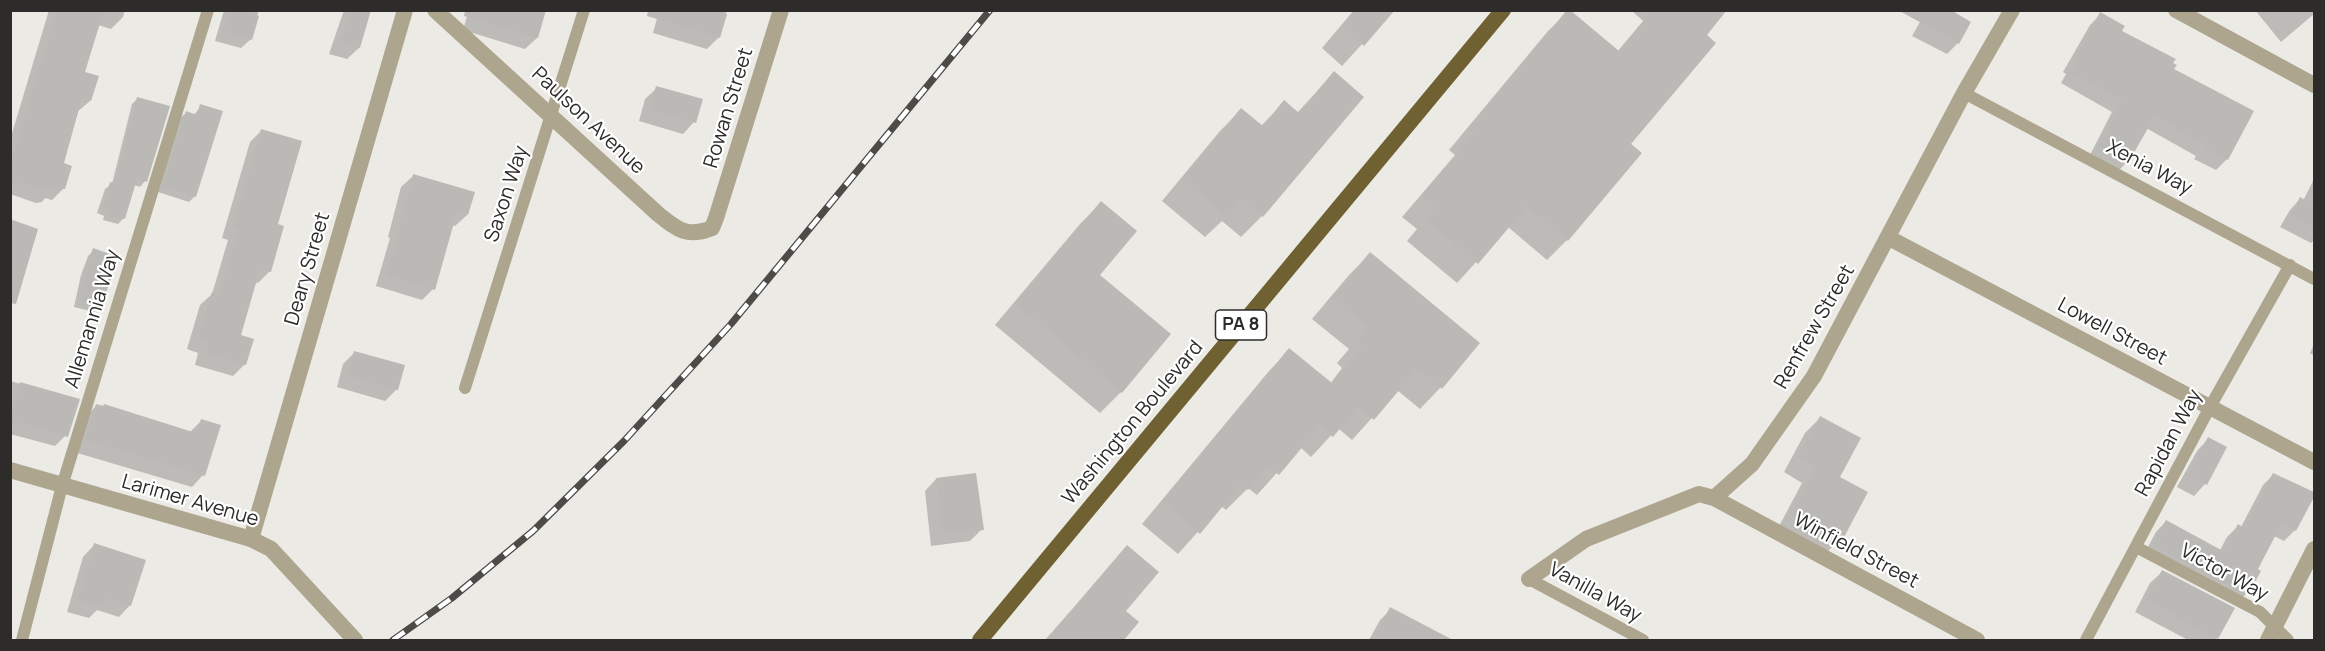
<!DOCTYPE html>
<html>
<head>
<meta charset="utf-8">
<style>
  body { margin:0 }
  #map { position:relative; width:2325px; height:651px; overflow:hidden; background:#ebeae5; font-family:Manrope,sans-serif }
  canvas { display:block }
  .frame { position:absolute; inset:0; border:12px solid #2d2c2a; pointer-events:none }
</style>
</head>
<body>
<div id="map">
<canvas width="2325" height="651"></canvas>
<div class="frame"></div>
</div>
<script>
const c = document.querySelector('canvas').getContext('2d');
c.lineJoin = 'round';
function fill(path, color) { c.fillStyle = color; c.fill(path, 'evenodd'); }
function trace(path, color, width, dash) { c.strokeStyle = color; c.lineWidth = width; c.lineCap = dash ? 'butt' : 'round'; c.setLineDash(dash || []); c.stroke(path); }
function label(font, color, halo, rows, align = 'center') {
  c.font = font + ' Manrope,sans-serif'; c.lineWidth = 4.5; c.setLineDash([]); c.textBaseline = 'middle'; c.strokeStyle = halo; c.fillStyle = color; for (const [text, x, y, turn = 0] of rows) {
    c.save(); c.translate(x, y); c.rotate((+turn || 0) * Math.PI / 180); c.textAlign = isNaN(turn) ? turn : align; if (halo) c.strokeText(text, 0, 0); c.fillText(text, 0, 0); c.restore();
  }
}
fill(new Path2D(`
  M49,10H125L123,17L111,29L98,25L84,73L90,101L77,112L62,164L64,188L52,200L45,198L42,202L36,203L10,194V140Z
  M224,10H259L251,39L241,48L215,41Z
  M344,10H370L359,48L347,59L329,54Z
  M469,10H545L537,38L525,49L463,30Z
  M727,10L719,37L707,49L653,33L659,11Z
  M1354,10H1393L1342,66L1322,48Z
  M1631,10H1725L1704,35L1629,144L1567,240L1547,260L1508,227L1457,283L1407,241L1417,229L1402,217L1455,155L1449,150L1548,31L1569,11L1617,52L1643,21Z
  M2255,10H2314V14L2281,42Z
  M2101,14L2120,31L2171,64L2172,70L2227,159L2216,170L2194,159L2196,156L2146,128L2127,162L2116,173L2089,157L2112,112L2061,83L2066,74L2063,72L2090,25Z
  M1924,15L1958,43L1947,54L1912,36Z
  M1334,73L1262,216L1241,237L1222,221L1205,237L1162,201L1220,131L1241,110L1261,126L1284,102L1297,113Z
  M657,88L694,122L683,134L639,121L645,99Z
  M138,98L145,181L140,187L134,185L123,219L118,224L103,220L104,216L97,213L105,189L112,184L132,104Z
  M201,106L195,196L189,202L158,192L180,118L186,113L194,115Z
  M261,131L276,225L270,271L258,283L255,282L239,336L245,364L233,376L195,365L198,353L187,349L200,305L212,294L228,240L222,238L250,142Z
  M413,176L467,215L455,226L451,225L433,289L422,300L376,286L390,238L388,237L401,187Z
  M2314,179V240L2311,243L2280,227L2290,210L2300,199L2303,201Z
  M1101,203L1098,275L1168,335L1121,392L1100,413L995,325L1080,224Z
  M94,250L100,307L94,312L74,307L81,275L88,256Z
  M1370,254L1478,344L1440,388L1420,409L1397,390L1352,440L1338,428L1311,457L1300,447L1257,495L1248,488L1226,510L1221,506L1178,554L1142,524L1269,371L1290,350L1330,384L1342,368L1337,363L1349,349L1312,319L1349,275Z
  M2314,344V356L2310,353Z
  M355,352L397,389L385,401L337,387L343,364Z
  M10,381L78,400L67,434L55,446L10,434Z
  M96,406L189,433L201,421L203,475L192,487L74,452L85,417Z
  M1820,418L1838,478L1841,538L1826,553L1777,530L1802,483L1784,472L1805,433Z
  M2208,439L2225,448L2205,484L2194,496L2177,487L2197,451Z
  M2274,474L2314,494L2295,530L2284,541L2274,536L2256,570L2248,592L2237,603L2233,601L2230,603L2143,556L2156,532L2166,521L2220,550L2227,537L2238,526L2241,527L2263,485Z
  M936,479L982,529L970,541L931,546L925,491Z
  M94,545L130,605L119,617L97,610L89,618L67,612L83,557Z
  M1127,547L1124,611L1137,622L1122,640H1045Z
  M2162,572L2217,638L2214,640H2188L2135,612L2150,583Z
  M1391,609L1431,639L1434,640H1369L1380,620Z`), '#0003');
fill(new Path2D(`
  M57,10H104L85,72L99,76L91,101L82,98L64,163L72,166L65,189L56,187L55,191L50,190L49,192L10,180V164Z
  M230,10H240L259,16L252,40L224,31Z
  M350,10H371L360,48L340,43Z
  M465,10H546L538,38L464,16Z
  M648,10H715L727,14L720,38L647,16Z
  M1355,10H1395L1364,46L1342,26Z
  M1567,10H1570L1619,51L1653,10H1727L1707,35L1716,43L1631,144L1642,153L1568,241L1527,206L1478,264L1426,220L1436,208L1421,196L1474,134L1468,129Z
  M1898,10H1951L1971,22L1959,44Z
  M2100,12L2125,26L2122,31L2176,59L2173,63L2177,65L2174,69L2254,111L2228,160L2204,148L2206,145L2155,116L2128,163L2098,146L2122,101L2071,72L2076,63L2073,61Z
  M1334,71L1364,97L1263,217L1243,199L1227,217L1182,179L1241,108L1263,126L1284,100L1299,113Z
  M656,86L703,99L696,123L649,109Z
  M137,97L170,106L147,182L137,179L125,219L107,215L109,210L102,208L110,182L115,183Z
  M200,104L223,111L196,197L162,187L186,111L197,115Z
  M261,129L302,141L278,224L284,226L271,272L260,269L241,335L254,339L246,365L206,353L209,341L198,338L212,292L219,294L239,228L233,226Z
  M413,174L475,192L468,215L457,212L435,290L386,275L401,226H399Z
  M2300,197L2314,205V229L2290,216Z
  M1101,201L1137,231L1100,275L1171,334L1122,393L1015,303Z
  M10,219L38,229L16,304L10,303Z
  M93,248L118,257L101,308L79,301L86,268Z
  M1370,252L1480,343L1442,389L1417,369L1374,420L1358,407L1333,437L1320,426L1279,475L1268,466L1248,490L1241,484L1200,534L1162,502L1289,348L1332,383L1362,346L1357,342L1369,327L1332,298Z
  M354,351L405,365L398,390L348,376Z
  M20,382L80,399L68,437L10,420Z
  M96,404L103,406L104,404L196,433L201,419L221,425L205,476L85,440Z
  M1820,416L1861,438L1840,477L1868,492L1843,539L1791,514L1816,467L1798,457Z
  M2208,437L2227,447L2207,485L2188,475Z
  M976,473L984,530L943,535L936,478Z
  M2273,473L2314,492V497L2296,531L2282,523L2258,569L2261,571L2249,593L2244,590L2242,593L2153,545L2166,520L2223,551L2238,524L2244,528Z
  M94,543L146,560L131,606L105,598L102,607L78,600Z
  M1127,545L1159,572L1126,611L1139,622L1124,640H1046Z
  M2162,570L2235,608L2218,639L2146,600Z
  M1390,607L1453,640H1373Z`), '#bab9b5');
trace(new Path2D(`
  M1964,93L2314,279
  M465,388L584,10
  M2136,547L2260,612L2288,640
  M1529,579L1643,640
  M22,640L62,486L208,10
  M2086,640L2210,407L2290,265`), '#ada58e', 12);
trace(new Path2D(`
  M435,10L658,214C678,230 687,238 712,228L716,218L781,10
  M2176,10L2314,85
  M1889,238L2314,462
  M10,470L251,539
  M1714,498L1977,640
  M1529,579L1586,539L1699,494L1714,498L1752,464L1814,376L1964,93L2012,10
  M2268,640L2314,549`), '#ada58e', 16);
trace(new Path2D(`
  M355,640L271,549L251,539L405,10`), '#ada58e', 16);
trace(new Path2D(`
  M980,640L1503,10`), '#706132', 16);
const rail = new Path2D(`
  M393,640L452,598L533,531L624,441L731,324L990,10`);
trace(rail, '#4c4b48', 7);
trace(rail, '#fff', 4.5, [14]);
for (const [x, y, w] of [
  [1241,325,51]
]) { const box = new Path2D(); box.roundRect(x - w / 2, y - 15, w, 30, 4.5); c.fillStyle = '#fff'; c.fill(box); trace(box, '#2d2c2a', 1.5); }
label('bold 18px', '#2d2c2a', null, [
  ["PA 8",1241,325]
]);
label('20px', '#2d2c2a', '#fff', [
  ["Rowan Street",729,108,-73],
  ["Paulson Avenue",588,121,43],
  ["Xenia Way",2149,168,28],
  ["Saxon Way",507,194,-72],
  ["Deary Street",308,269,-74],
  ["Allemannia Way",93,319,-73],
  ["Renfrew Street",1815,327,-60],
  ["Lowell Street",2112,332,28],
  ["Washington Boulevard",1133,423,-50],
  ["Rapidan Way",2169,443,-62],
  ["Larimer Avenue",190,501,16],
  ["Winfield Street",1856,551,28],
  ["Victor Way",2224,573,29],
  ["Vanilla Way",1595,593,29]
]);
</script>
</body>
</html>
